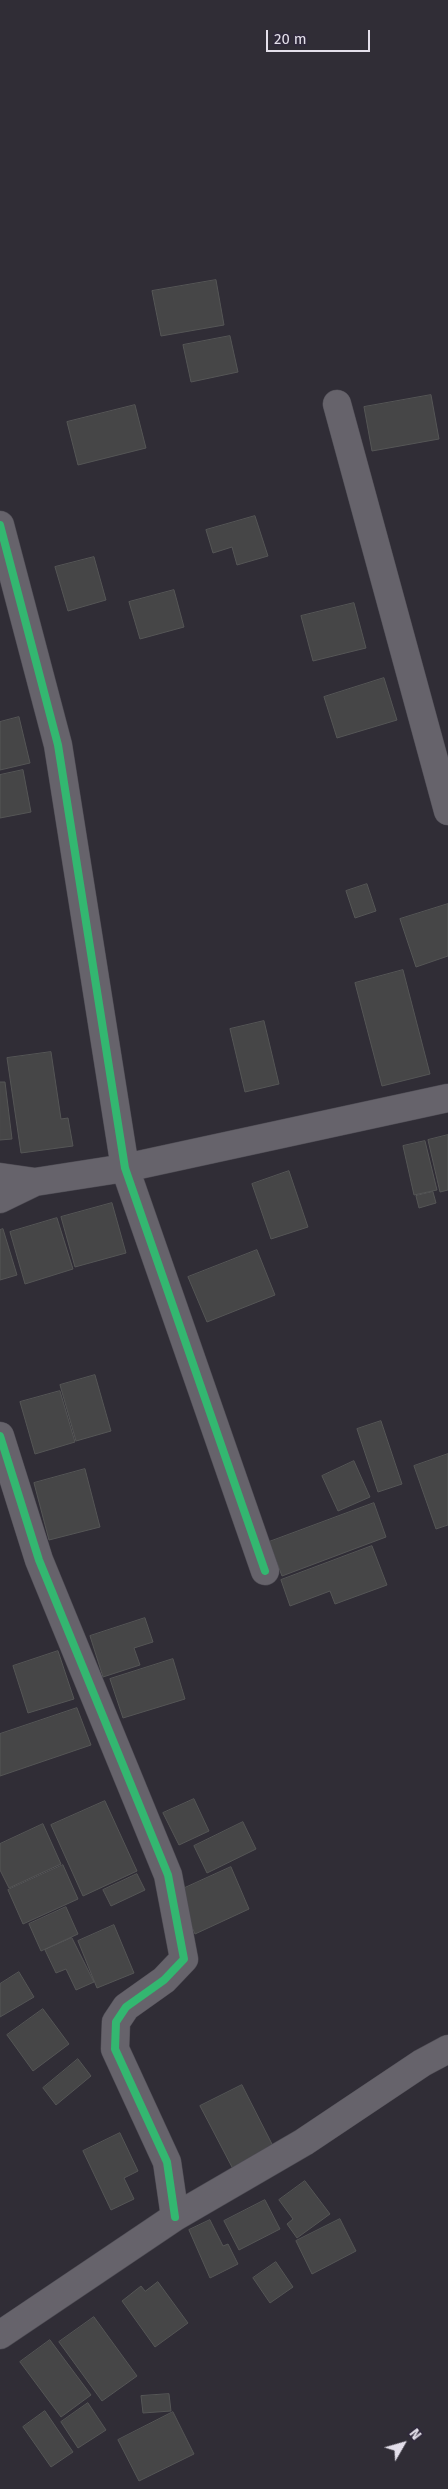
<!DOCTYPE html>
<html>
<head>
<meta charset="utf-8">
<style>
  body { margin:0 }
  #map { position:relative; width:448px; height:2489px; overflow:hidden; background:#302d36; font-family:"Fira Sans",sans-serif }
  canvas { display:block }
  .north { position:absolute; left:378px; top:2419px; width:50px; height:50px; -webkit-text-stroke:4px #2f293a; paint-order:stroke; rotate:52deg; font-size:14px; font-weight:700; line-height:20px; text-align:center; color:#e3dfea }
  .north::after { content:''; display:block; margin:auto; width:18px; height:22px; background:#e3dfea; clip-path:polygon(50% 0,100% 100%,50% 72%,0 100%) }
  .scale { position:absolute; left:266px; top:30px; width:104px; height:22px; box-sizing:border-box; border:2px solid #e3dfea; border-top:0; padding-left:6px; font-size:15px; line-height:18px; white-space:nowrap; color:#e3dfea; -webkit-text-stroke:4px #2f293a; paint-order:stroke }
</style>
</head>
<body>
<div id="map">
<canvas width="448" height="2489"></canvas>
<div class="north">N</div>
<div class="scale">20 m</div>
</div>
<script>
const c = document.querySelector('canvas').getContext('2d');
c.lineJoin = 'round';
function fill(path, color) { c.fillStyle = color; c.fill(path, 'evenodd'); }
function trace(path, color, width, dash) { c.strokeStyle = color; c.lineWidth = width; c.lineCap = dash ? 'butt' : 'round'; c.setLineDash(dash || []); c.stroke(path); }
const building = new Path2D(`
  M216,280L224,325L161,336L152,291Z
  M230,336L238,372L191,382L183,345Z
  M431,395L439,439L372,451L364,407Z
  M135,405L146,448L78,465L67,422Z
  M255,516L268,556L237,565L232,547L213,553L206,530Z
  M94,557L106,600L68,611L55,567Z
  M174,590L184,627L140,639L129,602Z
  M354,603L366,648L313,661L301,616Z
  M384,678L397,720L337,738L324,697Z
  M19,717L30,763L0,770V722Z
  M23,770L31,812L0,818V775Z
  M367,884L376,911L355,918L346,891Z
  M448,904V956L416,967L400,919Z
  M403,970L430,1074L382,1086L355,983Z
  M264,1021L279,1084L245,1092L230,1029Z
  M51,1052L61,1119L68,1118L73,1146L21,1153L7,1058Z
  M0,1082H5L12,1139L0,1140Z
  M448,1135V1190L440,1192L428,1140Z
  M425,1141L437,1190L414,1195L403,1146Z
  M289,1171L308,1227L271,1239L252,1184Z
  M433,1192L436,1203L419,1208L416,1196Z
  M112,1203L126,1253L75,1267L61,1217Z
  M57,1218L73,1269L25,1284L10,1232Z
  M3,1229L17,1275L0,1280V1230Z
  M257,1250L275,1295L207,1322L188,1277Z
  M95,1375L111,1431L76,1441L60,1385Z
  M60,1391L75,1442L35,1454L20,1402Z
  M381,1421L402,1484L378,1492L357,1429Z
  M448,1454V1525L436,1529L414,1466Z
  M354,1461L370,1497L338,1511L322,1476Z
  M85,1469L100,1527L49,1540L34,1483Z
  M374,1503L386,1537L282,1576L269,1542Z
  M372,1546L387,1585L335,1604L330,1591L290,1606L281,1580Z
  M145,1618L153,1642L134,1648L140,1665L103,1677L90,1636Z
  M58,1651L74,1699L28,1713L13,1666Z
  M173,1659L185,1699L123,1718L110,1679Z
  M77,1708L91,1745L0,1776V1734Z
  M194,1799L209,1831L179,1845L163,1813Z
  M105,1801L137,1871L83,1896L51,1825Z
  M243,1822L256,1849L207,1873L194,1846Z
  M43,1824L61,1864L9,1888L0,1870V1844Z
  M63,1865L78,1899L23,1924L8,1890Z
  M231,1867L249,1909L195,1934L176,1892Z
  M137,1874L145,1890L111,1906L103,1890Z
  M66,1907L78,1934L41,1951L29,1924Z
  M114,1925L134,1973L97,1988L78,1941Z
  M72,1938L94,1982L76,1990L66,1969L56,1973L45,1950Z
  M19,1972L34,1997L0,2017V1984Z
  M43,2009L69,2044L33,2071L7,2035Z
  M78,2059L91,2076L56,2105L43,2088Z
  M242,2085L274,2148L233,2169L200,2106Z
  M120,2133L138,2171L124,2178L134,2199L111,2210L83,2151Z
  M305,2181L330,2214L297,2238L287,2224L293,2219L279,2200Z
  M265,2200L280,2229L239,2250L224,2221Z
  M340,2219L356,2251L312,2274L296,2241Z
  M210,2220L223,2246L228,2244L238,2264L210,2278L189,2230Z
  M276,2262L293,2287L270,2303L253,2278Z
  M158,2282L188,2323L155,2347L122,2301L141,2286L145,2291Z
  M94,2317L137,2376L102,2401L59,2342Z
  M50,2340L91,2395L61,2417L20,2362Z
  M169,2394L171,2411L143,2413L141,2396Z
  M88,2403L106,2430L78,2448L61,2422Z
  M45,2411L73,2452L51,2467L23,2427Z
  M173,2412L194,2454L139,2481L118,2440Z`);
fill(building, '#464647');
trace(building, '#555656', 1);
const minor = new Path2D(`
  M337,404L448,811
  M0,525L58,745L125,1168L265,1571
  M0,1177L35,1182L125,1168L448,1098
  M0,1199L35,1182
  M0,1436L39,1560L168,1875L184,1959L164,1980L126,2007L116,2022L115,2049L167,2162L175,2217
  M0,2335L175,2217L304,2142L422,2063L448,2049`);
trace(minor, '#4d4b53', 29);
trace(minor, '#66636b', 28);
trace(new Path2D(`
  M0,525L58,745L125,1168L265,1571
  M0,1436L39,1560L168,1875L184,1959L164,1980L126,2007L116,2022L115,2049L167,2162L175,2217`), '#33b770', 8);
</script>
</body>
</html>
